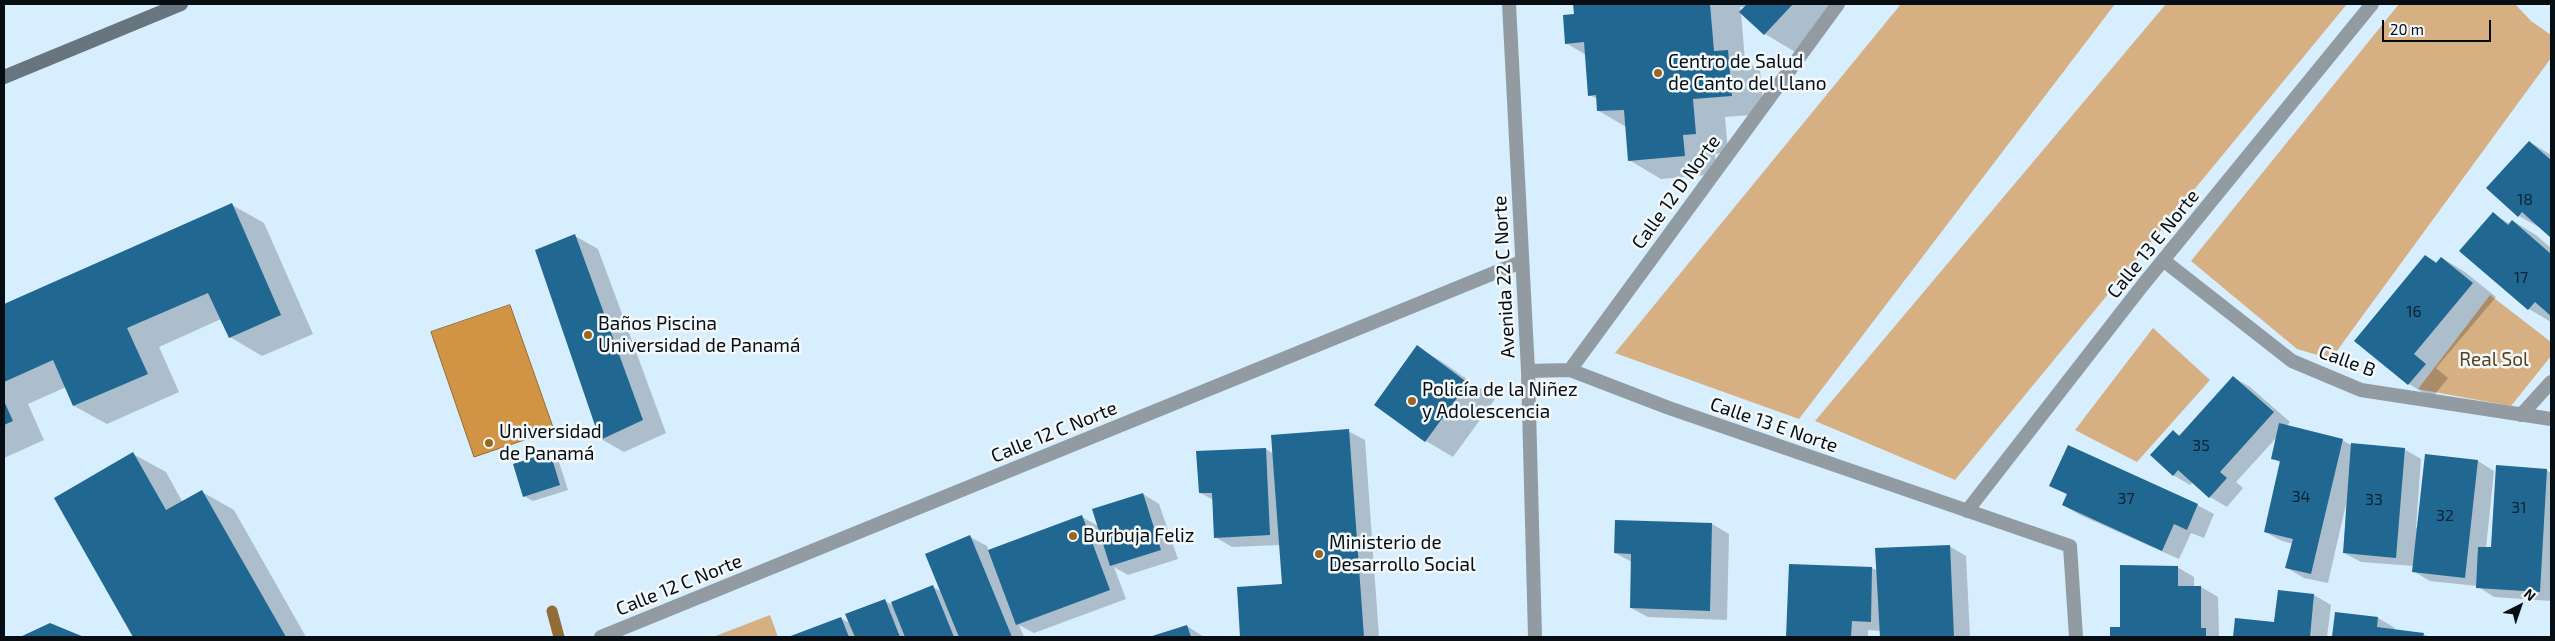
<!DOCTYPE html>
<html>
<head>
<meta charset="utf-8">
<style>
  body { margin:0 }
  #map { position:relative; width:2555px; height:641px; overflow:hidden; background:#d7eefe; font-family:"Exo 2",sans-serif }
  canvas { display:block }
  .frame { position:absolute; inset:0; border:5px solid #060d13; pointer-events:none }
  .north { position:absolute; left:2495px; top:581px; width:50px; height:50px; -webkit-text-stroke:4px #f3f8fb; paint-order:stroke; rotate:41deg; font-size:14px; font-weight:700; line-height:20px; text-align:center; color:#060d13 }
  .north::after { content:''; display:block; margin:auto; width:18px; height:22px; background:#060d13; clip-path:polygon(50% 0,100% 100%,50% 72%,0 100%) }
  .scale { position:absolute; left:2382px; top:20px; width:109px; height:22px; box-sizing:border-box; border:2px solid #060d13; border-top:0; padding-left:6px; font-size:15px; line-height:18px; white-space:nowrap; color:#060d13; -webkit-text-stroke:4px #f3f8fb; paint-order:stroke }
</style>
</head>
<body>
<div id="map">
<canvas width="2555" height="641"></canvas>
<div class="frame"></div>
<div class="north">N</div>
<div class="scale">20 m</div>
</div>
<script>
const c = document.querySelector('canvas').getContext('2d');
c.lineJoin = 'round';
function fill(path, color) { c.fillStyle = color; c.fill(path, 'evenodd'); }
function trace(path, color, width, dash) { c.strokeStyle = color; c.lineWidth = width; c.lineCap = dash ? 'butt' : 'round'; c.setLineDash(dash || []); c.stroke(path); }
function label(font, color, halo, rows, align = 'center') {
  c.font = font + ' "Exo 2",sans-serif'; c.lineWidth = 5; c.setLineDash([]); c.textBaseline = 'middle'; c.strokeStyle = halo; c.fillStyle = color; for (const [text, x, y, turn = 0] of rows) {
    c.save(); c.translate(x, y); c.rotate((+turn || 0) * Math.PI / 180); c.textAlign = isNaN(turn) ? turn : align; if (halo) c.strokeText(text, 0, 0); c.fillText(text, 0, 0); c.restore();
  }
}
fill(new Path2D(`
  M1901,4H2115L1799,419L1615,353Z
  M2166,4H2347L1955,480L1815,421Z
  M2399,4H2515L2531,21L2551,35V58L2331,359L2297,349L2191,261Z
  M2490,295L2551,342V356L2511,406L2418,389Z
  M2153,328L2210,380L2137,462L2075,430Z
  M770,615L778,637H713Z`), '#d6b083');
const water = new Path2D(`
  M510,305L554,430L474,457L431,332Z`);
fill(water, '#d09444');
trace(water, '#936c35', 1);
fill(new Path2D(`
  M1575,4L1747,5L1842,4L1797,53L1765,34L1741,12L1745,61L1760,70L1764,114L1725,117L1728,152L1715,154L1716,174L1661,179L1629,160L1626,127L1599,111L1598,99L1589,95L1586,55L1566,43L1576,15ZM1740,7H1746L1741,12Z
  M2530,142L2551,155V237L2542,229L2519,216Z
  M232,205L264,223L313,334L262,356L230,337L221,319L159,347L179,392L107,424L74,406L66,387L28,404L44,440L4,458V305Z
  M2493,214L2510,224L2513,221L2536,235L2551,248V322L2529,309L2461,251Z
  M575,236L598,249L666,433L624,452L601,439Z
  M2426,256L2438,263L2442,258L2465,272L2496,297L2436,368L2448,378L2432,398L2409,384L2356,341Z
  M1417,347L1444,363L1495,399L1453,457L1426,441L1376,405Z
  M2233,377L2250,387L2290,422L2287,426L2342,440L2351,445L2404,449L2421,459L2416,528L2478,461L2494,471L2486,548H2492L2546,470L2551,473V601L2494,597L2477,586L2430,581L2413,571L2414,566L2361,562L2344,553L2346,504L2328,583L2304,578L2287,568L2293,544L2282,541L2265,532L2281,463L2272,458L2277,437L2236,482L2243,488L2227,507L2210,497L2193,482L2190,485L2173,475V431L2181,436Z
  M1348,431L1365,440L1379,637H1242L1238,588L1283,585L1280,545L1232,547L1215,537L1214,500L1200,493L1266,449L1274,454Z
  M133,454L166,472L183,503L202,492L234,510L306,637H135L55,498Z
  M550,454L558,459L568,490L533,501L524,496Z
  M2051,485L2197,505L2214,514L2204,538L2191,533L2179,559L2080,515L2063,505L2068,495Z
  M1143,494L1159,504L1178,559L1128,575L1114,567L1126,599L1034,633L1019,625L1024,637H791L841,618L851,624L885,601L894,606L933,587L942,592L970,537L987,546L989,551L1082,517L1098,526Z
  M1712,524L1729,534L1727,620L1648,617L1631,608L1632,562L1615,553Z
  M1949,546L1966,556L1970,637H1881V631L1868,630V637H1788L1790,565L1872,568L1878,571Z
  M2177,567L2194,577V587H2201L2218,597L2219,637H2111L2112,628H2121Z
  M2314,595L2331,605L2327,637H2234L2236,619L2276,623Z
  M2336,613L2378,618L2395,628L2394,631L2423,634L2429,637H2334Z
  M50,625L81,637H23Z
  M1187,626L1204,637H1151Z`), '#0003');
trace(new Path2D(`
  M552,611L559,637`), '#936c35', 11);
fill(new Path2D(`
  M1573,4H1710L1714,51L1728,50L1732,96L1693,99L1696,134L1683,135L1685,156L1628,161L1624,110L1597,111L1596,95L1588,96L1584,42L1565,44L1563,15L1574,14Z
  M1747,4H1793L1764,35L1739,12Z
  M2529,141L2551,160V238L2522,212L2518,217L2486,188Z
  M232,203L281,315L229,338L208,293L127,328L148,374L73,406L53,360L4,382V304Z
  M2493,212L2508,225L2512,220L2551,254V316L2535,302L2528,310L2459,251Z
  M575,234L643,420L600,440L535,250Z
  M2425,255L2436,263L2441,257L2473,283L2414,354L2426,364L2408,385L2354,341Z
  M1417,345L1468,383L1425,442L1374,405Z
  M2233,376L2274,412L2220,472L2227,478L2209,498L2178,470L2173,476L2150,455L2173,430L2179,436Z
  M4,401L13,421L4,425Z
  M2279,423L2343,439L2311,574L2285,568L2293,539L2264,532L2280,461L2271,459Z
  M1349,429L1364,637H1240L1237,587L1282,584L1271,435Z
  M2351,443L2405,448L2396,558L2343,553Z
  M2068,445L2198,504L2187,530L2174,524L2162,551L2062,505L2067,494L2049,486Z
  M1266,448L1270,535L1214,538L1212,493H1199L1196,451Z
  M133,452L166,510L202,490L286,637H133L54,498Z
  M550,452L560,485L523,497L513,464Z
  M2425,454L2478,460L2465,578L2412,572Z
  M2496,465L2547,469L2540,592L2476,588L2478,547H2491Z
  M1143,493L1161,550L1110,566L1092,509Z
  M1082,515L1110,590L1016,625L988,550Z
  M1615,520L1712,523L1710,611L1630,608L1631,554L1614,553Z
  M970,535L1012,637H959L925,554Z
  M1950,545L1954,637H1880L1875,548Z
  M1789,564L1872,567L1871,622L1852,621L1851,637H1786Z
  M2120,565L2178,566V586H2201V628H2206V637H2110V627H2120Z
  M933,585L954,637H905L891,602Z
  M2278,590L2314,594L2310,637H2233L2235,618L2274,622Z
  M885,599L900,637H855L845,614Z
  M2335,612L2378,617L2377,627L2424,633L2423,637H2332Z
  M841,617L849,637H788Z
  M50,623L84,637H20Z
  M1187,625L1191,637H1149Z`), '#206791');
trace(new Path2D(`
  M2163,260L2292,361L2361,390L2551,419
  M1570,370L1838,4
  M1528,371L1570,370L1669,408L2070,546L2076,637
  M2521,415L2551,382
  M1967,511L2142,286L2372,4
  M601,637L1521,262`), '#929ba2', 14);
trace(new Path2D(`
  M1509,4L1528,371L1535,637`), '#929ba2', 14);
trace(new Path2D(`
  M4,77L181,4`), '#68757f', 14);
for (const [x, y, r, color] of [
  [1658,73,5,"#9a671d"],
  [588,335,5,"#9a671d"],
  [1412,401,5,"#9a671d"],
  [489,443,5,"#9a671d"],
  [1073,536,5,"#9a671d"],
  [1319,554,5,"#9a671d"]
]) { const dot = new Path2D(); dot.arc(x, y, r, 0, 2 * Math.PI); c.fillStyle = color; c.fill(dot); trace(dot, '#f3f8fb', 2); }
label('16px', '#0c2432', null, [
  ["18",2525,200],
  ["17",2521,278],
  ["16",2414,312],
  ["35",2201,446],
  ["34",2301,497],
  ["37",2126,499],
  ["33",2374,500],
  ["31",2519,508],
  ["32",2445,516]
]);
label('19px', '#060d13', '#f3f8fb', [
  ["Centro de Salud",1668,62],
  ["de Canto del Llano",1668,84],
  ["Baños Piscina",598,324],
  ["Universidad de Panamá",598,346],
  ["Policía de la Niñez",1422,390],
  ["y Adolescencia",1422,412],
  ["Universidad",499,432],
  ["de Panamá",499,454],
  ["Burbuja Feliz",1083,536],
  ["Ministerio de",1329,543],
  ["Desarrollo Social",1329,565]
], 'left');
label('19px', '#060d13', '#f3f8fb', [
  ["Calle 12 D Norte",1676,192,-54],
  ["Calle 13 E Norte",2153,244,-51],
  ["Avenida 22 C Norte",1504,277,-93],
  ["Calle B",2347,361,20],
  ["Calle 13 E Norte",1774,425,19],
  ["Calle 12 C Norte",1054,432,-22],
  ["Calle 12 C Norte",679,585,-22]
]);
label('19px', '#5a401f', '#f3f8fb', [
  ["Real Sol",2494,360]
]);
</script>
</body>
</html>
